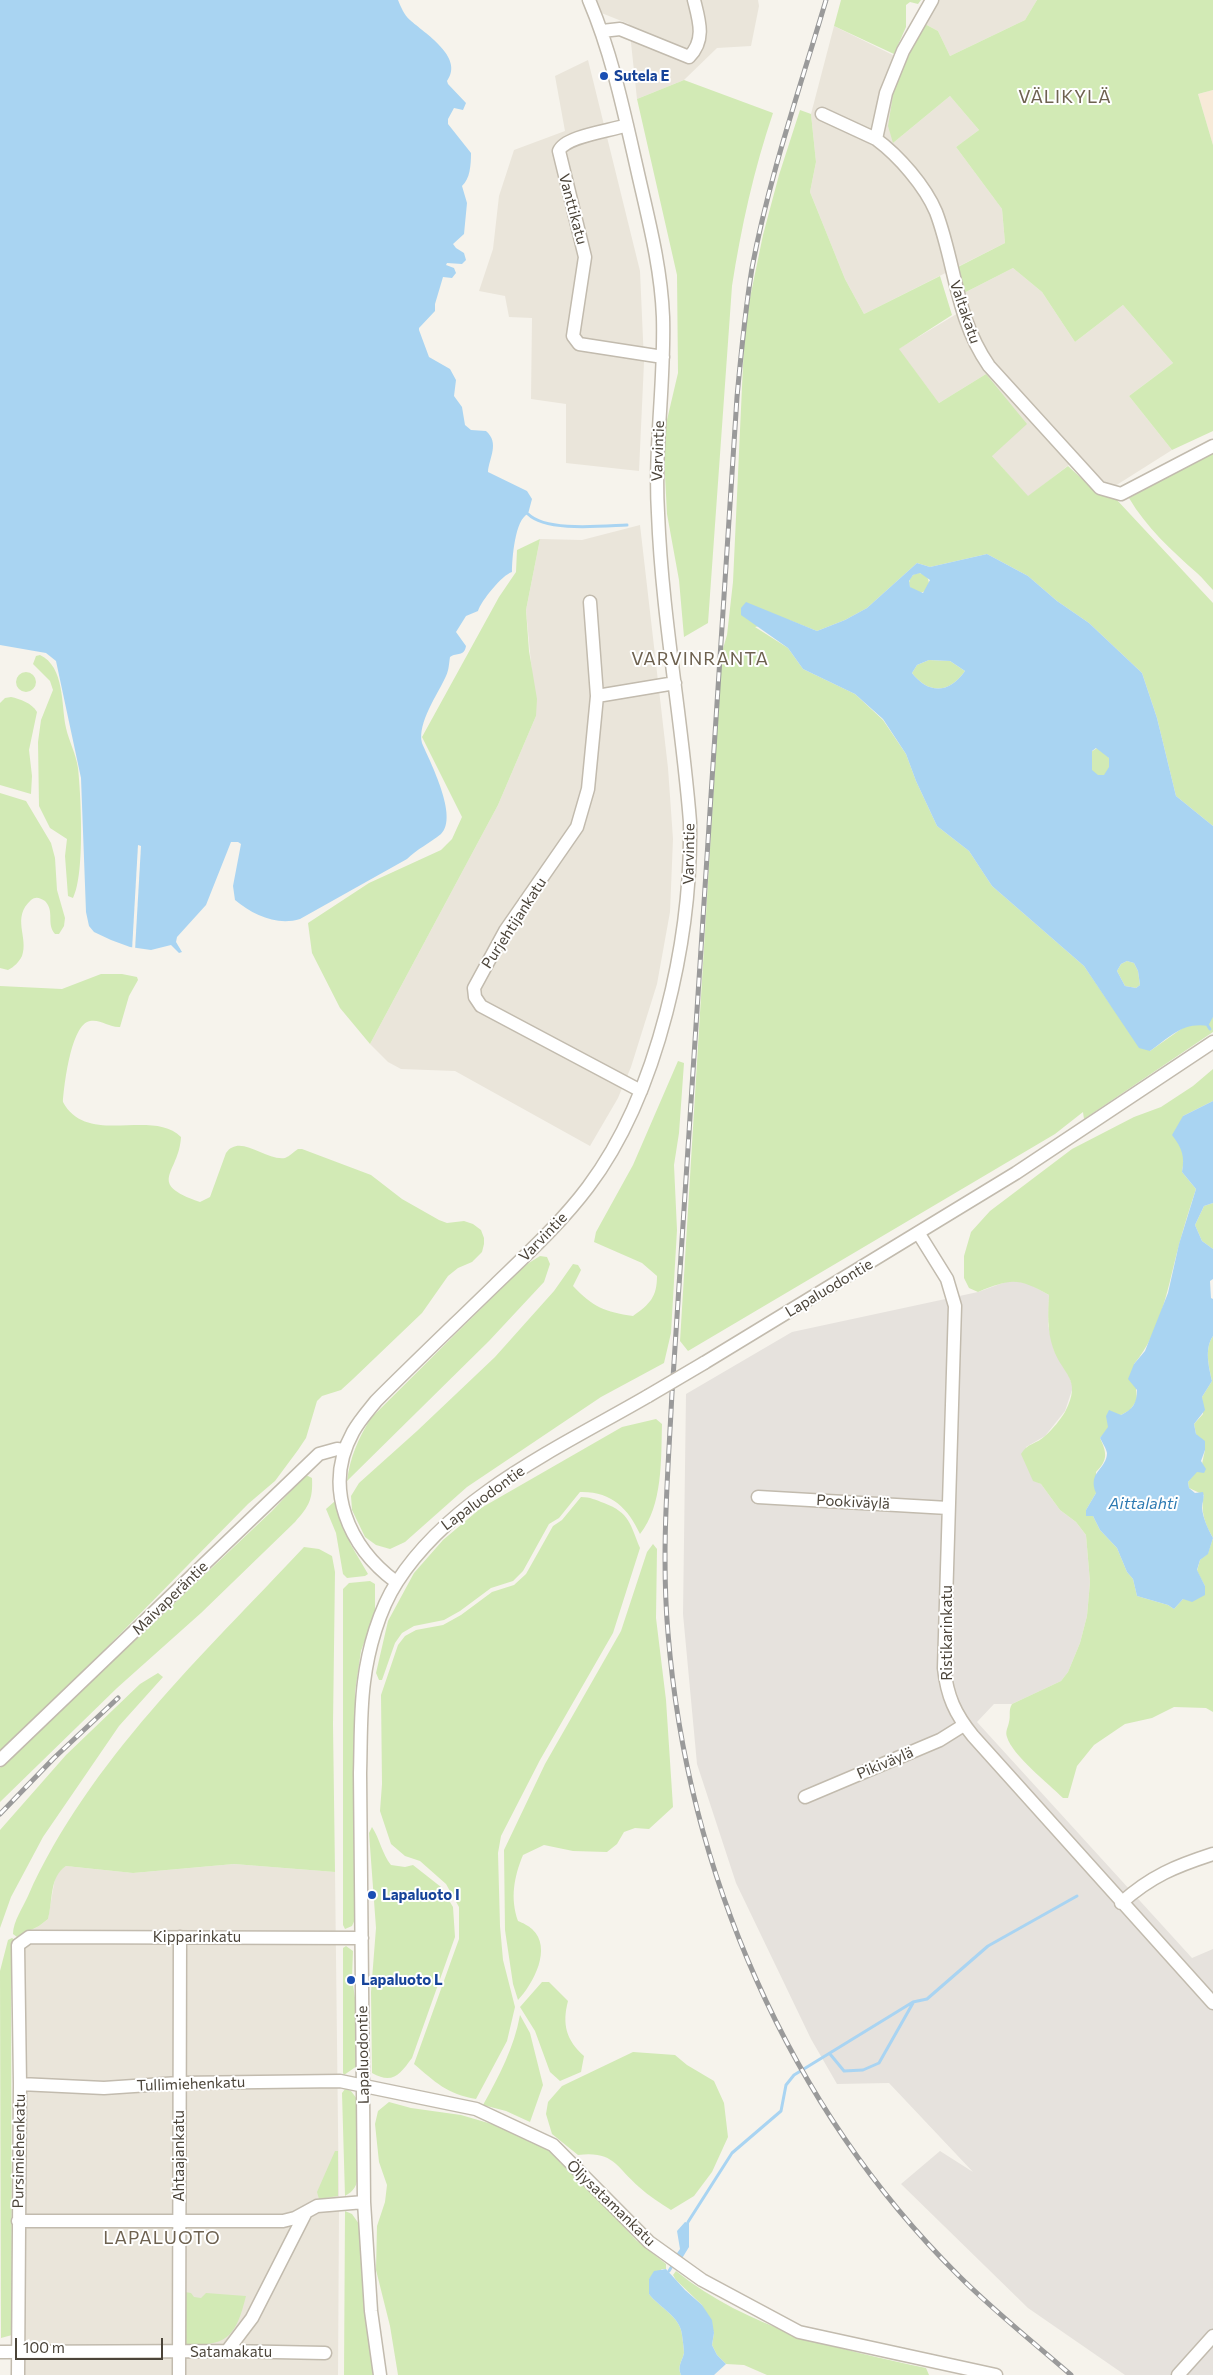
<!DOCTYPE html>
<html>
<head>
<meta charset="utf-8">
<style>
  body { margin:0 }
  #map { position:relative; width:1213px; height:2375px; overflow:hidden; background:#f6f3ec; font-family:Commissioner,sans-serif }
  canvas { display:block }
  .scale { position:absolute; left:15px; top:2338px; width:148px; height:22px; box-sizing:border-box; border:2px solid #4b4439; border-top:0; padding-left:6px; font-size:15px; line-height:18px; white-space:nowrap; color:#4b4439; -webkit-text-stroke:4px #fff; paint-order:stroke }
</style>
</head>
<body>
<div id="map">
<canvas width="1213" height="2375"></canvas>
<div class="scale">100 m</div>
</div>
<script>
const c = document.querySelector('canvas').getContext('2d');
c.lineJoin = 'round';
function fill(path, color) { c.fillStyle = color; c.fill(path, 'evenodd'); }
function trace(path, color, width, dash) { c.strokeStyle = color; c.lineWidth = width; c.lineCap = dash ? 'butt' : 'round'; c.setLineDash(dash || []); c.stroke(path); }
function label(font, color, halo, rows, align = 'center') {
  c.font = font + ' Commissioner,sans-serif'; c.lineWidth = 4; c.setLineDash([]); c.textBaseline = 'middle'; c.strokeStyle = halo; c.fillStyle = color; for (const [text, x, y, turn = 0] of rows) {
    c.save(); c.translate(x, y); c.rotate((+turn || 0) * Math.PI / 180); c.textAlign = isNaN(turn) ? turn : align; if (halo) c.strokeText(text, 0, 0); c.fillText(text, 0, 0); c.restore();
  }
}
fill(new Path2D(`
  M593,0H758L759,6L751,46L717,48L684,80L637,99L629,24L599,12Z
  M935,0H1037L1025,20L950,56L938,31L923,23Z
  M834,26L907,62L894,89L893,143L950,96L979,130L956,147L1002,209L1005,243L864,314L845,279L810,192L816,162L811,114Z
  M588,60L640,271L644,362L639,471L566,463V404L531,399L532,318L509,317L505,296L479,291L493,249L499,196L514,150L565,131L555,76Z
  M1013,268L1042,292L1075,342L1123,305L1173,363L1129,396L1172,450L1115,486L1102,481L1079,457L1028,497L992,456L986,374L939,403L898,349L965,309L962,294Z
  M640,525L668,768L673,839L670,912L657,984L631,1067L618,1098L590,1146L455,1071L401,1069L388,1062L370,1044L498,805L536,716L526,610L540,539L582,540Z
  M234,1864L335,1872L339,2211L338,2375H21L17,1937L39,1926L48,1919L55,1878L59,1871L66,1866L133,1873Z`), '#eae5da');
fill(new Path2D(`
  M1213,90V145L1198,94Z`), '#f7ead8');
fill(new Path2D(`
  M1011,1280L1029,1284L1049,1295L1048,1325L1054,1350L1069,1376L1073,1387L1065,1411L1045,1436L1026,1447L1033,1480L1041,1484L1060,1510L1076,1522L1086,1535L1090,1582L1087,1616L1080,1643L1068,1672L1061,1681L1012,1704H994L977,1722L1192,1958L1213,1949V2375H1125L1028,2308L901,2184L940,2151L973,2172L889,2083L837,2084L811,2039L736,1883L697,1764L683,1614L686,1394L792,1332L978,1292Z`), '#e6e2dd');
fill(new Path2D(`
  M841,0H921L918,4L910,2L906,5V27L894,54L834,26Z
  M1037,0H1213V90L1198,94L1213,145V431L1172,450L1129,396L1173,363L1123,305L1075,342L1042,292L1013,268L962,294L956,268L1005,243L1002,209L956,147L979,130L950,96L893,143L888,126L894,89L923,23L938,31L950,56L1025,20Z
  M684,80L773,113C754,169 741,228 732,286L708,623L684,637L679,580L667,514L663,437L678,373L677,275L637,99Z
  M800,110L811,114L816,162L810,192L845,279L864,314L940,276L952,315L899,349L939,403L986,374L1027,424L992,456L1028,496L1068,466L1094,490L1116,499L1213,603V826L1176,796L1157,718L1142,673L1089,623L1057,601L1028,576L987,554L930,567L917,563L867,608L845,620L817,631L789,620L755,627L788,648L803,669L855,694L883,720L906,754L916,781L937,826L969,851L992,886L1084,966L1110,1004L1150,1051L1184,1027L1213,1017V1032L1084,1119L1083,1112L1055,1134L688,1351L680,1341L722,652L727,635L733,582L745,322L763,235L779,175Z
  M1213,453V590C1207,584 1203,578 1197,573C1172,551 1146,527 1129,498Z
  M540,539L526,610L529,651L537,699L536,716L498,805L370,1044L340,1008L312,953L308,923L369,883L441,850L452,839L462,817L422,737L499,597L516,572L517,550Z
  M909 583a10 10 0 1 1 20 0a10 10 0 1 1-20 0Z
  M40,655C65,667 61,704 66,728C69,741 76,754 78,768C81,796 85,875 73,898L68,896L65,856L67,839L50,828L39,806L38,742L41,720L53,690L50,681L33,664L36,656Z
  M929,660L950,661L965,671C950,693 929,695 912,673L917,665Z
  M16 682a10 10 0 1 1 20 0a10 10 0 1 1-20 0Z
  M11,697C20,699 32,703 37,712L29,750L32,776L31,794L0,785V703L5,698Z
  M1105,747L1117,781L1089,779L1088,754L1097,748Z
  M0,793L26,801L51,843L55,858L57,890L65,918L64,926L59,934H55C46,924 55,911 45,901C40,898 36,896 31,900C11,918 29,937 22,956C19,962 14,967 8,970L0,968Z
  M1127,961L1134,963L1138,971L1140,985L1136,988L1125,986L1117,971L1121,964Z
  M101,974H122L137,977L138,980L129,996L120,1027C110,1028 101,1019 90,1021C71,1024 64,1086 63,1102C87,1147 152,1108 181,1137C179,1174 145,1183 200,1202L210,1197L226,1153C240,1133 265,1161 285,1158C290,1156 293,1152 298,1149H302L371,1175L402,1199L439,1220L447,1223L464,1221L473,1224L481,1230L484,1238V1244L482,1252L472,1262L458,1268L448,1276L422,1313L353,1379L341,1390L322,1396L317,1401L306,1438L298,1450L275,1481L248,1504L68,1687L0,1752V986L62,989Z
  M678,1061L684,1063L679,1133L674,1165L677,1230L671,1333L664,1363L601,1397L467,1487L405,1542L390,1549L376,1545L365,1537L352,1510L351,1496L359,1483L417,1431L495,1357L554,1291L573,1264L578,1265L581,1270L573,1286C593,1307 605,1312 633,1316C650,1304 657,1297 657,1276L642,1263L594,1242L596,1232L633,1165Z
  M1213,1069V1101L1183,1116L1181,1147L1184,1159L1182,1172L1196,1189C1190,1207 1184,1226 1179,1245C1168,1285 1162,1331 1134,1364L1137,1400L1130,1410L1121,1415L1100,1438C1107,1453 1108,1460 1096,1472V1493L1086,1510V1516H1093L1100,1530L1117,1548L1127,1572L1133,1579L1137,1596L1168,1605L1174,1609L1183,1599L1205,1586L1197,1571L1200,1560L1208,1553L1213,1538C1205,1524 1200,1511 1204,1495L1189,1488L1188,1482L1202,1464L1205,1450L1196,1434L1194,1424L1203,1414L1202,1397L1212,1381C1209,1367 1204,1349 1213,1336V1712L1206,1708L1174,1707L1152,1718L1125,1724L1094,1745L1077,1766L1068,1798H1063C1049,1784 1012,1755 1007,1737C1005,1731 1008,1728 1009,1722C1011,1715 1008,1711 1012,1704L1061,1681L1068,1672L1080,1643L1087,1616L1090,1582L1086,1535L1076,1522L1060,1510L1041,1484L1033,1481L1021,1454C1027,1443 1037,1444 1045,1436C1052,1430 1061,1419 1065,1412C1083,1378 1062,1375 1053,1348C1047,1330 1048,1313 1049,1295C1017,1277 1011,1279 978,1292L969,1288L964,1278V1256L971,1232L990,1211L1072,1149L1134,1117L1161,1107L1193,1086Z
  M1213,1203V1249L1202,1241L1195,1225L1204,1206Z
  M540,1256L547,1257L550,1264L544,1282L489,1341L347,1481C350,1457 358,1439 371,1418L524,1266Z
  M656,1419L662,1424C661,1460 663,1505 640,1534C628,1508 611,1491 580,1492L559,1518L549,1524L523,1571L513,1581L491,1588L460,1611L444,1620L414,1626L402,1633L395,1643L382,1680H379L376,1673L388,1621L414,1573L443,1540L481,1508L622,1427Z
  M306,1475L312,1478C313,1500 309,1506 295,1522L201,1613L117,1688L0,1802V1768L272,1511Z
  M581,1497C590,1497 596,1500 604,1503C630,1513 630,1524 640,1548L613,1633L540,1760L501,1836L498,1853L500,1926L503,1960L515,2007L507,2041L476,2099C447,2094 435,2082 414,2064L459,1939V1907L446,1884L420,1861L405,1856L391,1844L380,1811L382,1784L381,1695L398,1645L405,1636L416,1630L443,1625L461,1615L492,1592L514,1585L526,1574L553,1526L562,1520Z
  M335,1501L351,1545L368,1574L365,1576L347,1578L343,1574L336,1533L326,1509Z
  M653,1544L657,1549L656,1618L666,1700L673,1807L649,1829L635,1828L624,1832L617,1844L607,1852L573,1851L544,1845L523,1855C514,1877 510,1898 518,1921C523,1923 529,1926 532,1929C553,1948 533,1984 518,2000L513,1984L505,1930L504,1850L545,1764L621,1631L647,1552Z
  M304,1547L319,1549L332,1556L335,1572L333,1724L335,1872L234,1864L133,1873L66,1866C49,1877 53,1901 48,1919L39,1926L17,1937L13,1934C13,1922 23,1907 28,1896C89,1760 204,1654 304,1547Z
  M370,1581L375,1584V1613L361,1651L355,1692L356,1917L352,1926L345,1929L343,1925V1589L349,1583Z
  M158,1673L163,1677L119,1726L43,1837L11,1897L0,1928V1830L66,1755L140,1684Z
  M372,1827C380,1839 382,1854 391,1865L405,1867L413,1865L441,1887L453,1907L455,1937L412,2058C400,2074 393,2085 372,2073L371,1992L376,1928L369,1833Z
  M12,1938L15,1940L11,1971L12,2335L1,2338L0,1971L8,1940Z
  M346,1946L353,1951L352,1978L357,2011V2066L344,2075L343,2073V1948Z
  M542,1982H549L568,2001C562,2024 566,2040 584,2056L581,2072L560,2081L550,2072L535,2031L520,2007Z
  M520,2015L530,2033L543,2085L530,2122L506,2111L483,2105C499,2076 514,2048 520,2015Z
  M633,2052L675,2055L687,2065L714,2081L724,2103L728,2137L712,2172L694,2196L671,2210C660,2203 649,2196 639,2187C615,2166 614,2151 578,2155L552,2134L546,2114L548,2102L562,2086Z
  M345,2089L351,2091L357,2099L358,2175C357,2186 354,2191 345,2196L342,2093Z
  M389,2102L411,2108L461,2115L519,2132L560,2158L636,2240L666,2264V2269H662L649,2279V2294C658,2306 677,2315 681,2330C682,2333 684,2349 684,2353C682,2362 677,2366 681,2375H398L390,2326L376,2270L377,2226L385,2202L387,2185L379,2162L375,2124L378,2111Z
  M335,2151H338V2196L319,2199L317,2192Z
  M345,2211L352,2214L359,2224L363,2288L373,2375H344Z
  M676,2271C748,2329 837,2349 926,2368L929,2375H767L744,2365L726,2364L717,2355L712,2345L714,2333L702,2305L676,2280L673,2275Z
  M185,2292L191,2293L194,2297L201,2298L206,2293L246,2296C236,2336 228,2346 186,2345Z`), '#d2eab5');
fill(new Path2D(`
  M0,0H398C401,7 404,15 410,20C424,33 465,57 447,81L448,84L466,103L463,110L454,108L448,119V124L471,153C471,165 470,179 462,186L467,203L464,234L453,244L456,248L464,253L466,260L462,264L447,263L446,265L454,268L456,273L452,278L443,277L435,304V311L419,328V330L429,357L450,369L456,380L454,396L462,407L465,425L471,430L486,431C500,443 489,458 488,472L527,491L532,499L528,514C515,519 512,559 512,572C502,575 481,601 478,611L466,616L456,632L466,646C464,657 457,652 450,657C449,663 449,670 446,676C438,694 417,723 422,743C430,762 459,817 441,834C430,843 417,849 407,859L300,919C277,926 253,915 235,900L233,886L241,844L238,842H231L206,905L177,937L176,942L182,952L179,953L171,945L151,950L130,947L111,940L94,932L89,926L86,912L81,778L56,661L46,653L0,645Z
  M987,554L1028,576L1057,601L1089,623L1142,673L1157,718L1176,796L1213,826V1017L1208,1026C1182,1022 1169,1038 1150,1051L1139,1048L1084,966L992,886L969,851L937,826L916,781L906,754L883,719L855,694L803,669L788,648L741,615V608L746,602L817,631L845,620L867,608L917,563L930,567ZM920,573L930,580L923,593L910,587L909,581L913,575ZM929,660L950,661L965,671C950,693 929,695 912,673L917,665ZM1096,748L1109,758V767L1104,775H1098L1092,770V751ZM1127,961L1134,963L1138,971L1140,985L1136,988L1125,986L1117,971L1121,964Z
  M1213,1101V1203L1204,1206L1195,1225L1202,1241L1213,1249V1279L1210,1281L1211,1298L1213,1299V1336C1204,1349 1209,1367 1212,1381L1202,1397L1205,1410L1194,1424L1196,1434L1205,1441V1450L1201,1461L1206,1469L1204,1473L1197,1472L1188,1482L1189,1488L1195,1493L1203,1492C1205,1498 1202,1502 1202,1508C1203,1518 1208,1529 1213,1538L1208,1554L1200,1560L1197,1570L1205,1586V1595L1192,1602L1183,1599L1174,1609L1168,1605L1137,1596L1133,1579L1127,1572L1117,1548L1100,1530L1093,1516H1086V1510L1096,1493C1087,1472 1107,1469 1107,1453C1106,1448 1102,1442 1100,1438L1108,1427L1106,1416L1109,1410L1121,1415C1133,1409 1137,1403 1137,1390L1128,1379L1134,1364L1145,1351L1168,1293L1179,1244L1196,1189L1182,1172C1185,1156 1182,1148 1172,1135L1183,1116Z
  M685,2222L689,2223V2247L681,2260L675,2256L680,2249L677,2231Z
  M666,2269L685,2290L702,2305L712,2320L714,2333L712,2345L717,2355L726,2364L714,2375H681C677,2366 682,2362 684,2353C684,2349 682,2333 681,2330C677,2315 658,2306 649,2294V2279L654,2271Z`), '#a9d4f2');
fill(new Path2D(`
  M138,845L141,846L135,950H132Z`), '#f6f3ec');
trace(new Path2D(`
  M528,514C546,532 602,526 627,525
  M1208,1026L1210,1029
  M830,2054L844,2071L863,2070L879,2063L913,2003
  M688,2222L732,2153L781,2111L786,2085L794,2075L913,2002L927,1999L988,1946L1077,1896
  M669,2271L672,2266`), '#a9d4f2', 3);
const street = new Path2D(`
  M932,0L903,51L886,93L876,139C899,156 925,186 936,212C956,265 955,317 989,366L1100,488L1121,494L1213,446
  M602,31L620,29L689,57C706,40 699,20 694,0
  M822,114L876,139
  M627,125C610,131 565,136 559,151L585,257L573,336L579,344L663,357
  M590,602L597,696
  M641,1091L481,1006L475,997L474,988L505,931L577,827L588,789L597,696L675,683
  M919,1234L947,1279L955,1306L944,1668C947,1696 955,1714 973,1736L1213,2003
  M704,1363L1016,1173L1213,1042
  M758,1497L948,1508
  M396,1582C349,1547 322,1488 353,1432C359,1421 368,1411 376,1401C415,1362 455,1324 495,1285C527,1254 561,1223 588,1187C659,1093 692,937 690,822C682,719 662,617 658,513C654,448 665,383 663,317C661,266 648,218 637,169C624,112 612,54 589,0
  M0,1760L319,1454L337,1449L345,1450
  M805,1797L940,1740L964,1725
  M1121,1903C1151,1876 1176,1866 1213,1854
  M20,2084L104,2088L179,2083L340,2081L476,2109L553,2145L649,2242L702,2280L799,2332L996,2375
  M18,2221H283L295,2218L317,2206L364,2202
  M227,2351L252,2318L306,2212
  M0,2352L227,2351L325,2353
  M18,2375L20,2084L18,1945L29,1937L362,1938
  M179,2375L180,1937
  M380,2375L371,2311L364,2202L360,1773C361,1743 360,1712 364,1682C368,1649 379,1610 397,1582C453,1495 562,1446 648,1396
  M1178,2375L1213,2336`);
trace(street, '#c2bbae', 15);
trace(street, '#fff', 12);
const rail = new Path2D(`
  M826,0C800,88 769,177 752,268C745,311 741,354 737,397L672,1393C668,1473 661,1553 668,1633C687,1871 788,2106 958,2275C994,2311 1033,2342 1071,2375
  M0,1814L54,1758L118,1698`);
trace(rail, '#9a9a9a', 5);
trace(rail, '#fff', 3, [9]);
const streetBridge = new Path2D(`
  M648,1396L704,1363`);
trace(streetBridge, '#c2bbae', 15, []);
trace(streetBridge, '#fff', 12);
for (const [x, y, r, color] of [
  [604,76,5,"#1a4fb4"],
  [372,1895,5,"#1a4fb4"],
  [351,1980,5,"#1a4fb4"]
]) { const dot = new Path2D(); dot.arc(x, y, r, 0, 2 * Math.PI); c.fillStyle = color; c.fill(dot); trace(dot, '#fff', 2); }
label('bold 15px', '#164399', '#fff', [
  ["Sutela E",614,76],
  ["Lapaluoto I",382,1895],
  ["Lapaluoto L",361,1980]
], 'left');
label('15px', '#4b4439', '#fff', [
  ["Vanttikatu",573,209,75],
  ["Valtakatu",965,312,71],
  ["Varvintie",658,451,-88],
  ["Varvintie",689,854,-89],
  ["Purjehtijankatu",514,923,-57],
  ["Varvintie",543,1237,-46],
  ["Lapaluodontie",829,1288,-31],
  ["Lapaluodontie",483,1498,-36],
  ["Pookiväylä",853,1502,3],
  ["Maivaperäntie",170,1598,-44],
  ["Ristikarinkatu",947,1633,-90],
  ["Pikiväylä",885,1763,-23],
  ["Kipparinkatu",197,1937],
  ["Lapaluodontie",363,2055,-91],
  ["Tullimiehenkatu",191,2084,-2],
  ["Pursimiehenkatu",19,2151,-89],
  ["Ahtaajankatu",179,2156,-90],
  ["Öljysatamankatu",611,2203,44],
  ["Satamakatu",231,2352]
]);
label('italic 16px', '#2e7ab2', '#fff', [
  ["Aittalahti",1143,1504]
]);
c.letterSpacing = '1px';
label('18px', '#6e6250', '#fff', [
  ["VÄLIKYLÄ",1065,97],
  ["VARVINRANTA",700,659],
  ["LAPALUOTO",162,2238]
]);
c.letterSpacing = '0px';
</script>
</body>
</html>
